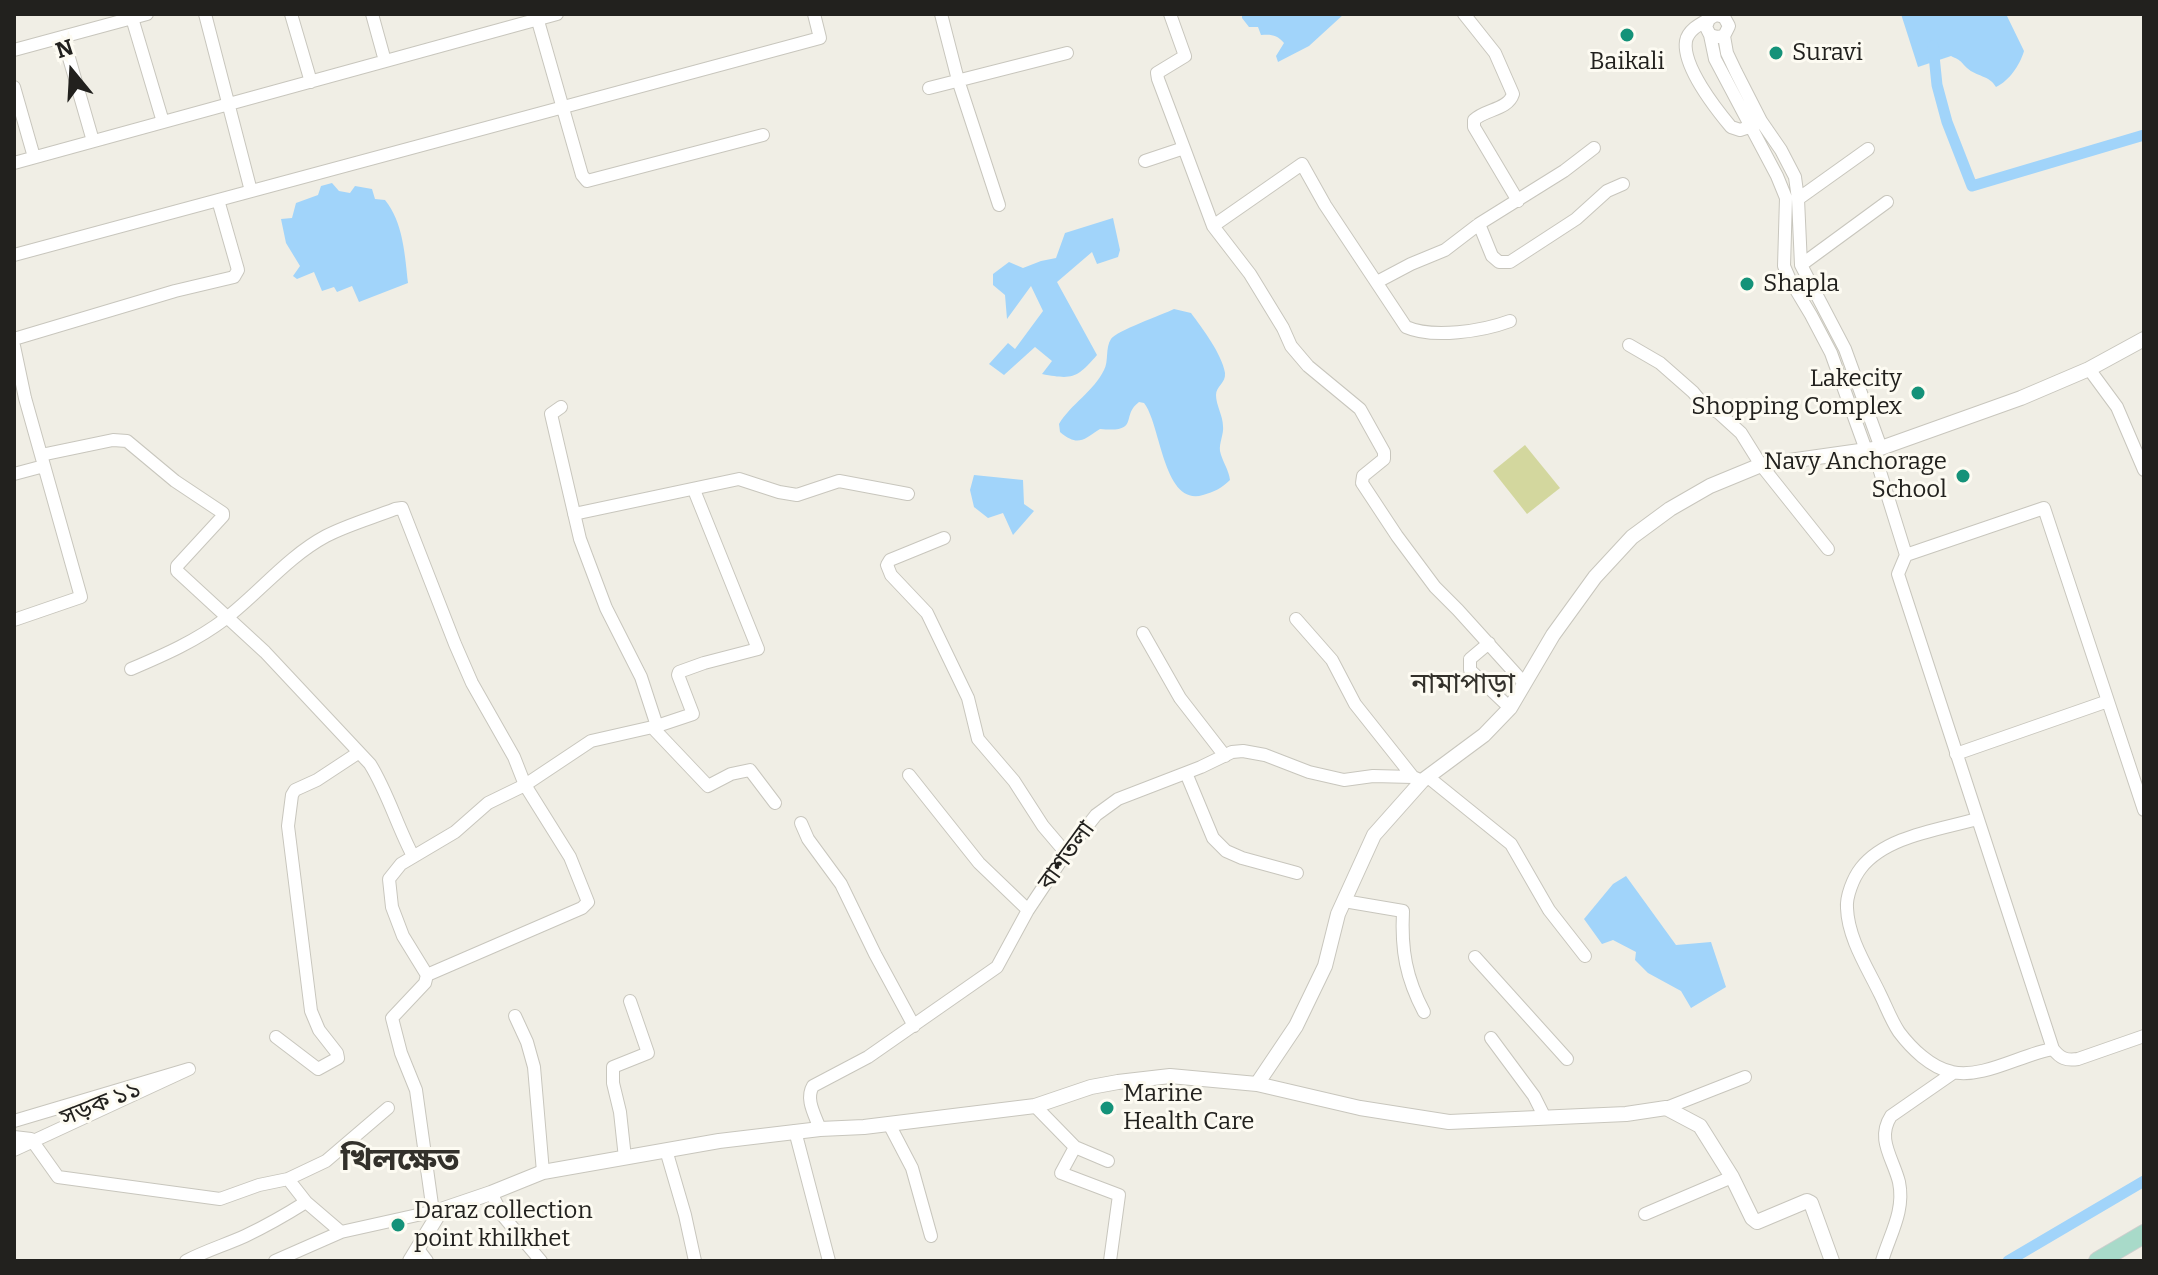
<!DOCTYPE html>
<html>
<head>
<meta charset="utf-8">
<style>
  body { margin:0 }
  #map { position:relative; width:2158px; height:1275px; overflow:hidden; background:#f0eee5; font-family:Bitter,serif }
  canvas { display:block }
  .frame { position:absolute; inset:0; border:16px solid #22211e; pointer-events:none }
  .north { position:absolute; left:32px; top:32px; width:80px; height:80px; -webkit-text-stroke:6px #fdfbf2; paint-order:stroke; rotate:342deg; font-size:22px; font-weight:700; line-height:32px; text-align:center; color:#22211e }
  .north::after { content:''; display:block; margin:auto; width:28px; height:36px; background:#22211e; clip-path:polygon(50% 0,100% 100%,50% 72%,0 100%) }
</style>
</head>
<body>
<div id="map">
<canvas width="2158" height="1275"></canvas>
<div class="frame"></div>
<div class="north">N</div>
</div>
<script>
const c = document.querySelector('canvas').getContext('2d');
c.lineJoin = 'round';
function fill(path, color) { c.fillStyle = color; c.fill(path, 'evenodd'); }
function trace(path, color, width, dash) { c.strokeStyle = color; c.lineWidth = width; c.lineCap = dash ? 'butt' : 'round'; c.setLineDash(dash || []); c.stroke(path); }
function label(font, color, halo, rows, align = 'center') {
  c.font = font + ' Bitter,"Noto Sans Bengali",serif'; c.lineWidth = 6; c.setLineDash([]); c.textBaseline = 'middle'; c.strokeStyle = halo; c.fillStyle = color; for (const [text, x, y, turn = 0] of rows) {
    c.save(); c.translate(x, y); c.rotate((+turn || 0) * Math.PI / 180); c.textAlign = isNaN(turn) ? turn : align; if (halo) c.strokeText(text, 0, 0); c.fillText(text, 0, 0); c.restore();
  }
}
fill(new Path2D(`
  M1525,445L1560,488L1527,514L1493,471Z`), '#d3d79e');
fill(new Path2D(`
  M1242,14H1344L1309,46L1278,62L1276,56L1284,43C1277,35 1272,34 1261,35L1258,27H1249L1242,18Z
  M1901,14H2004L2007,16L2024,51C2020,65 2009,81 1996,87C1989,75 1977,77 1967,68C1960,61 1962,61 1951,56L1918,67Z
  M332,183L339,191L350,193L355,186L372,189L375,199L385,200C403,222 405,255 408,283L359,302L352,286L337,292L334,287L322,291L314,272L297,279L293,276L300,266L286,243L281,219L292,218L296,203L318,195L321,186Z
  M1113,218L1120,250L1118,257L1097,264L1092,252L1057,282L1097,355C1077,378 1073,380 1042,374L1052,361L1035,347L1004,375L989,364L1008,343L1015,349L1043,311L1031,286L1007,319L1005,295L993,285V274L1009,262L1023,268L1041,261L1056,258L1065,233Z
  M1174,309L1191,313C1202,328 1222,354 1225,373C1226,383 1216,386 1216,395C1216,405 1223,416 1223,426C1224,434 1219,443 1220,451C1222,461 1229,470 1230,480C1222,488 1214,492 1203,495C1163,507 1161,424 1144,403L1139,402C1120,416 1141,433 1100,429C1083,440 1078,447 1060,432L1059,424C1071,404 1094,391 1104,370C1109,361 1105,348 1111,339C1116,331 1162,315 1174,309Z
  M974,475L1023,480L1024,504L1034,511L1013,535L1003,513L988,518L974,507L970,490Z
  M1626,876L1676,945L1711,942L1726,987L1691,1008L1681,991L1648,973L1635,960L1636,952L1613,940L1602,944L1584,919L1613,884Z`), '#a1d4fa');
trace(new Path2D(`
  M1933,46L1937,85L1947,122L1972,186L2144,135
  M2008,1261L2144,1181`), '#a1d4fa', 11);
const minor = new Path2D(`
  M205,14L251,191
  M291,14L311,82
  M372,14L385,61
  M536,14L582,175L587,181L763,135
  M941,14L958,80L999,205
  M1170,14L1185,56L1157,73L1158,79L1184,148
  M1464,14L1495,53L1513,94C1508,110 1485,109 1474,120V127L1518,201
  M132,18L163,122
  M1709,19C1700,24 1688,30 1686,41C1682,66 1716,109 1731,127L1740,130L1755,125
  M1710,35L1717,37L1724,36L1729,26L1724,17L1716,15L1709,19L1706,27L1710,35L1715,59L1777,176L1786,198L1784,266L1790,280L1811,315L1831,353L1866,450
  M1724,36L1727,53L1736,72L1761,121L1781,150L1795,177L1798,199L1801,265L1845,349L1881,448
  M63,37L93,141
  M14,50L147,14
  M14,87L34,157
  M929,88L1067,53
  M1145,161L1184,148L1213,226L1250,274L1283,328L1291,346L1308,366L1360,409L1384,452V459L1363,476L1362,483L1397,536L1435,587L1458,610L1524,683
  M14,163L557,14
  M1798,199L1868,149
  M1479,224L1492,256L1499,262H1510L1576,219L1607,191L1623,184
  M1213,226L1302,164L1325,205L1406,327C1433,339 1483,331 1510,321
  M14,255L820,38L814,14
  M1801,265L1887,202
  M1377,282L1411,264L1445,250L1479,224L1564,171L1594,148
  M14,339L175,291L234,277L238,270L218,200
  M1629,345L1660,363L1693,392L1703,404L1719,413L1741,433L1761,465L1828,549
  M14,346L25,398L81,597L14,620
  M2089,369L2117,407L2144,470
  M561,407L551,414L580,539L606,608L641,677L657,726
  M1873,449L1906,555L2044,508L2144,810
  M41,455L113,440L127,441L175,481L223,513V516L177,566V571L265,652L370,764C388,793 397,826 413,856
  M14,474L44,466
  M574,514L739,479L779,492L797,495L839,481L908,494
  M944,538L890,560L887,565L891,575L927,613L968,698L978,739L1014,781L1043,826L1066,853
  M1906,555L1898,574L2053,1049C2060,1058 2066,1061 2078,1059L2144,1036
  M1296,619L1332,660L1355,704L1413,777
  M1143,633L1180,698L1225,756
  M1489,643L1470,659V670L1510,708
  M131,669C164,655 196,641 225,619C259,593 287,557 326,536C347,525 372,518 395,509L402,508L455,644L472,683L514,757L525,785L570,857L588,902L582,908L427,975
  M652,727L708,786L731,774L750,770L775,803
  M1956,754L2108,701
  M1186,773L1213,838L1226,851L1242,858L1297,873
  M909,775L979,863L1028,910
  M1428,777L1511,844L1549,910L1585,956
  M1977,819C1939,830 1886,836 1861,868C1853,878 1846,897 1847,908C1848,938 1867,967 1880,994C1886,1006 1891,1020 1899,1032C1911,1048 1931,1068 1952,1072C1983,1079 2022,1054 2053,1049
  M801,823L808,839L841,884L875,954L914,1026
  M1344,901L1403,911C1401,950 1406,978 1424,1012
  M1475,957L1567,1059
  M515,1016L527,1042L534,1067L543,1172
  M276,1037L318,1069L338,1058L337,1053L319,1030L311,1011L288,826L292,795L295,790L317,780L358,753
  M1491,1038L1534,1096L1545,1118
  M1035,1106L1075,1147L1061,1173L1119,1195L1110,1261
  M1666,1108L1745,1077
  M14,1121L189,1069L14,1150
  M889,1124L912,1168L931,1236
  M820,1129C815,1115 805,1099 813,1086L868,1057L997,967L1028,910L1066,853L1096,815L1118,799L1201,767L1232,752L1243,751L1265,755L1309,772L1344,780L1373,776L1413,777L1422,781
  M795,1131L829,1261
  M14,1137L31,1139L58,1177L220,1199L259,1185L288,1179L326,1161L388,1108
  M1075,1147L1108,1161
  M666,1150L685,1215L695,1261
  M625,1158L620,1112L613,1083V1067L648,1053L630,1001
  M288,1179L306,1202L341,1232
  M491,1193L503,1216L541,1261
  M433,1212L416,1090L401,1053L392,1018L425,983L427,975L403,936L392,907L389,879L401,864L455,832L488,803L525,785L591,741L657,726L693,714L678,675L679,672L704,663L758,649L694,490
  M1645,1214L1732,1177
  M418,1249L427,1261
  M186,1261C205,1251 225,1245 245,1236C266,1226 287,1214 306,1202
  M275,1261L341,1232L440,1210
  M1882,1261C1890,1234 1905,1211 1899,1182C1893,1158 1876,1139 1891,1116L1953,1073`);
const tertiary = new Path2D(`
  M1257,1084L1360,1108L1449,1122L1626,1114L1666,1108L1700,1126L1732,1177L1752,1218L1757,1222L1807,1201L1811,1203L1832,1261
  M410,1261L441,1210L491,1193L543,1172L719,1141L820,1129L864,1127L1035,1106L1091,1087L1118,1082L1170,1076L1257,1084L1296,1026L1325,966L1338,914L1374,835L1422,781L1484,735L1510,708L1553,635L1595,577L1632,537L1670,509L1710,486L1761,465L1881,448L2021,398L2089,369L2144,339`);
const primary = new Path2D(`
  M2098,1261L2144,1234`);
trace(minor, '#c8c6bd', 14);
trace(tertiary, '#c8c6bd', 16);
trace(primary, '#cecece', 20);
trace(minor, '#fff', 12);
trace(tertiary, '#fff', 14);
trace(primary, '#a8dac9', 18);
for (const [x, y, r, color] of [
  [1627,35,8,"#149279"],
  [1776,53,8,"#149279"],
  [1747,284,8,"#149279"],
  [1918,393,8,"#149279"],
  [1963,476,8,"#149279"],
  [1107,1108,8,"#149279"],
  [398,1225,8,"#149279"]
]) { const dot = new Path2D(); dot.arc(x, y, r, 0, 2 * Math.PI); c.fillStyle = color; c.fill(dot); trace(dot, '#fdfbf2', 3); }
label('24px', '#22211e', '#fdfbf2', [
  ["Suravi",1792,53],
  ["Baikali",1627,62,"center"],
  ["Shapla",1763,284],
  ["Lakecity",1902,379,"right"],
  ["Shopping Complex",1902,407,"right"],
  ["Navy Anchorage",1947,462,"right"],
  ["School",1947,490,"right"],
  ["Marine",1123,1094],
  ["Health Care",1123,1122],
  ["Daraz collection",414,1211],
  ["point khilkhet",414,1239]
], 'left');
label('24px', '#22211e', '#fdfbf2', [
  ["বাশতলা",1067,856,-54],
  ["সড়ক ১১",101,1104,-22]
]);
label('28px', '#33312b', '#fdfbf2', [
  ["নামাপাড়া",1463,685]
]);
label('bold 32px', '#33312b', '#fdfbf2', [
  ["খিলক্ষেত",400,1161]
]);
</script>
</body>
</html>
